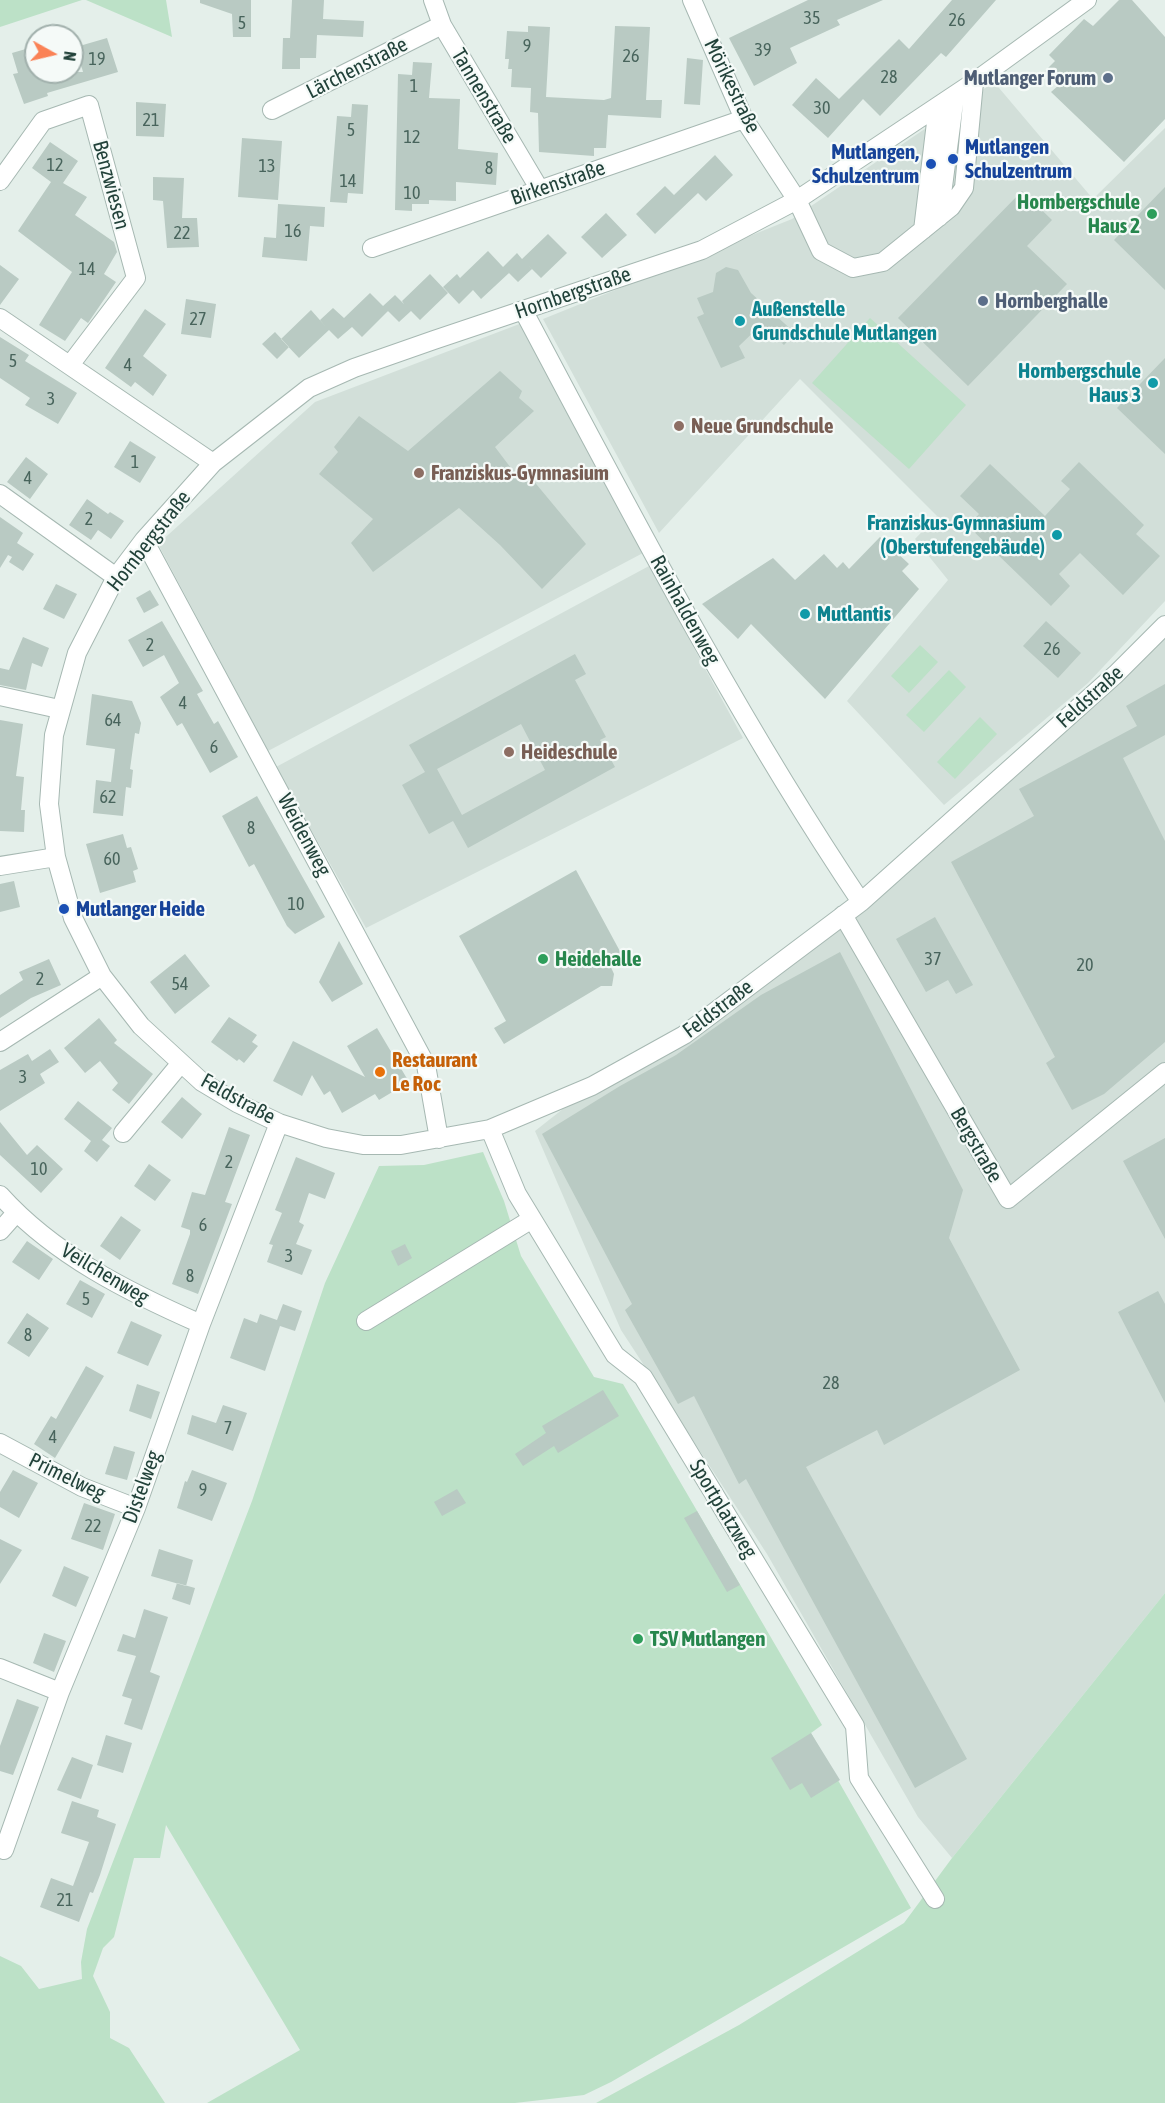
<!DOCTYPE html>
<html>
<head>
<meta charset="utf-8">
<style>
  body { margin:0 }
  #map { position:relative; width:1165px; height:2103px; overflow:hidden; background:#e4efea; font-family:"Asap Condensed",sans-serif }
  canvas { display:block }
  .north { position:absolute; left:24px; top:24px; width:60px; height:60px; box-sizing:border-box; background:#f5faf8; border:2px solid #a1b0ac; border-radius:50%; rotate:98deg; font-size:16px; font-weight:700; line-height:24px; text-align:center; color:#22423a }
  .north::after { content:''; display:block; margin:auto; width:21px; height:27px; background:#fa8256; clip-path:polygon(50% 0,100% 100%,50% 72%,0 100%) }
</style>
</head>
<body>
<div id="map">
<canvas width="1165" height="2103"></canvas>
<div class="north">N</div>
</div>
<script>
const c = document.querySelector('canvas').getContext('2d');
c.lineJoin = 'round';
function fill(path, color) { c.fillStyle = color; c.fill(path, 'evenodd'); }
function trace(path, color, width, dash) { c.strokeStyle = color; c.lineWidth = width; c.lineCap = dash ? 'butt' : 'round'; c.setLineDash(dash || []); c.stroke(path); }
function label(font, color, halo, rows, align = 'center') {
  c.font = font + ' "Asap Condensed",sans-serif'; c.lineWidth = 4.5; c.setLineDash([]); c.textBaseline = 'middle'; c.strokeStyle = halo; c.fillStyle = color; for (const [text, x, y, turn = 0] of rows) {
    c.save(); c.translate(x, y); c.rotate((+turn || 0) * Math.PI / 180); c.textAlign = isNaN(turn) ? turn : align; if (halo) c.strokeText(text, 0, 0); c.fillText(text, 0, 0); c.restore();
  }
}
fill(new Path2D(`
  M994,82L1093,199L1165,128V601L1088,683L944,805L847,701L948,580L915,539L937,516L800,379L659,533L543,319L792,219Z
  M522,323L643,553L268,751L158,544L315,402Z
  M649,566L743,738L366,928L276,767Z
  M1165,625V1593L952,1858L918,1817L767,1554L621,1330L535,1131L592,1086L684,1035L861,902Z`), '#d2dfd9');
fill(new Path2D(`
  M0,0H82L0,27Z
  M86,0H166L172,37Z
  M870,318L966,405L909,469L812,383Z
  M920,645L938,662L909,693L891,676Z
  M949,670L966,687L924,732L906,715Z
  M980,717L997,734L955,779L937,762Z
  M483,1152L504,1201L521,1256L594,1377L623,1384L822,1725L811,1733L911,1908L611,2082L584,2095L515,2103H207L300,2050L166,1825L160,1858H134L114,1937L103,1948L93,1976L110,2012V2038L129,2048L165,2103H0V1956L21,1966L39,1989L82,1979L81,1962L87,1929L252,1501L325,1283L379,1166L424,1165Z
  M1165,1593V2103H596L739,2025L904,1923L952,1858Z`), '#bce1c7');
fill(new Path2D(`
  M200,0H251V37H233L232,14L200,3Z
  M292,0H324L323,19L364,21L363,37L317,35L316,58H300V69H282L283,38H290Z
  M808,0H883L837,20L840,25L790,48L797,63L754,86L729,38Z
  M952,0H996L946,57L941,53L880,116L863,99L828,138L792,105L816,78L839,99L899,39L909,49Z
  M1119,0H1132L1165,37V119L1124,162L1051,92L1059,85L1045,71L1055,61L1049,55L1084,19L1093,26Z
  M528,26L550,27L546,97L604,100L611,98L615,26L650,27L646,100H662L661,118L608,115L606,148H594V156L539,152L538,113L530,112L531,88L511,87L512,69H508L509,59H505L507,31L528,32Z
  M107,38L118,72L47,93L48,96L24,104L13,74L18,73L12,53L36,46V72H83L76,47Z
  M687,58L703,60L700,105L684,104Z
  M413,62L432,63L429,98L460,99L458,149L498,153L496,185L456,182V201L429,200V204H412V211L395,210L398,74L412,75Z
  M136,102L166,104L164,137L136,136Z
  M352,104L368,105L363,194L348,193L347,203L330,202L337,116L351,117Z
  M242,138L282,141L278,200L238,197Z
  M50,142L78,161L63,183L87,197L75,215L114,242L117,252L104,274L116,282L88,323L81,318L65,341L39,325L72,272L18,231L51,182L32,168Z
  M715,155L733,175L706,201L698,193L655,234L636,214L665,186L674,195Z
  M153,177L184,178L182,218H197L199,247L167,248L163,201L153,200Z
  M1165,187V290L1114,240Z
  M1022,191L1052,220L1027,246L1067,284L968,386L898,318Z
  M278,204L325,207L324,227L310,226L307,261L262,257L264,237L276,238Z
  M606,213L627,235L602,258L581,237Z
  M548,234L567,253L541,278L528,265L532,269L518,282L507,271L509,273L481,299L473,290L459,304L443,287L457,274L460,278L488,251L503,267L517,253L522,259Z
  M0,265L19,279L0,305Z
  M726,267L738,270L751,293L795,333L784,345L762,324L739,346L745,358L721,368L697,317L704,314L697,298L713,292L716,273Z
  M430,274L448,293L420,320L411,311L399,322L383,306L395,295L404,304L402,301Z
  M370,293L388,311L362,337L352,327L338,339L329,330L299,358L281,339L311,310L326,327L320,320L333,308L344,318Z
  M186,299L216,304L211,338L181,334Z
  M145,309L166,324L143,356L167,375L153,396L135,382L131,387L105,368Z
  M275,332L289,347L277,359L262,344Z
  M0,337L29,355L25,361L77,393L58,424L25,405L30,398L0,378Z
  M1165,358V454L1117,408Z
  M500,371L522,391L519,398L534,411L495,447L520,480L527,473L586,544L542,589L500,545L459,508L373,572L351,543L373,519L319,474L338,452L334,447L359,416L408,451Z
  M130,441L156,457L140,483L114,467Z
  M26,457L48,474L30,499L7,482Z
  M1079,462L1144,525L1136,534L1160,556L1123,595L1080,553L1059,574L1070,586L1051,606L968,526L979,514L960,496L990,464L1045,516L1070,489L1061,481Z
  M87,499L108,514L110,512L124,521L111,539L98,530L91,540L69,525Z
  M0,517L23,533L17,543L34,554L23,571L9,562L12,557L8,555L0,568Z
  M880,537L909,564L902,571L919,589L825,699L751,624L738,639L702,604L773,558L795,580L824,554L837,568L843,562L849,569Z
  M56,584L77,594L64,619L43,609Z
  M150,590L159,605L144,613L136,598Z
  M162,621L203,691L197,694L214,724L218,721L238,757L210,773L182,723L177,726L160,697L179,683L164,655L143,667L128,640Z
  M1046,621L1081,653L1058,678L1023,646Z
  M23,637L49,648L42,667L32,663L26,690L0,685V668L9,670Z
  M575,654L586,674L575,680L606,737L600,740L615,767L468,848L453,821L429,834L402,785L425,772L409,745ZM521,724L545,770L462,815L437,769Z
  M1165,684V735L1123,758L1165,841V1042L1104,1094L1072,1110L1046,1063L1055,1057L951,862L1034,816L1019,789L1137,726L1126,706Z
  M92,694L132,701L141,723L139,734L135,733L130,769L133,770L131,788L126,787L123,816L93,813L96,780L111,782L115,749L86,745Z
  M0,720L23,724L16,776L24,777L21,810H25L24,832L0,831Z
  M257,796L325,917L295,934L287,926L254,864L249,867L222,816Z
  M123,834L127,848L131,847L138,869L133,871L136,882L100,893L86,844Z
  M576,870L622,955L609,963L614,974L612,986H601L504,1044L494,1028L506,1021L459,936Z
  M14,881L20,907L0,912V884Z
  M935,917L973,985L956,994L948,980L926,992L896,939Z
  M339,941L363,984L332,1002L319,982Z
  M840,952L963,1190L949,1238L1020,1370L884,1445L877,1430L806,1467L967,1759L915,1788L746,1479L739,1484L694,1396L678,1404L625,1310L632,1304L542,1134L620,1086L676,1055L761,995Z
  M185,954L210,986L175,1014L150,982Z
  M49,959L61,985L31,998L0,1018V995L23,980L19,972Z
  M229,1017L257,1035L252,1042L258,1046L244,1063L239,1059L237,1061L211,1042Z
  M99,1018L117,1040L114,1043L153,1074L129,1104L112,1090L118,1083L100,1061L85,1073L64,1048Z
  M377,1028L409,1082L379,1100L375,1094L342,1113L330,1091L324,1095L312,1075L302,1096L273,1081L293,1041L365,1077L347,1046Z
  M50,1049L59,1062L40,1074L45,1083L0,1111V1070L28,1054L32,1061Z
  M182,1097L202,1114L182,1139L161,1122Z
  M78,1101L112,1128L102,1140L110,1146L97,1162L84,1151L91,1141L64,1119Z
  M0,1122L27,1155L37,1145L63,1169L41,1193L0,1155Z
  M229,1127L250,1135L225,1202L232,1204L198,1294L172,1284L190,1234V1230L181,1227L192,1192L205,1195Z
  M1165,1138V1239L1123,1161Z
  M296,1157L335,1173L325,1199L309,1193L299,1222L304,1225L296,1244L312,1250L302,1275L267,1262L273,1245L269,1244L282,1213L275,1210Z
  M149,1164L171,1180L155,1201L134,1186Z
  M121,1216L141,1230L120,1260L100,1246Z
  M27,1241L53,1259L39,1280L12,1262Z
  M405,1244L412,1258L398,1266L391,1251Z
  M80,1280L105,1294L92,1318L66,1304Z
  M1158,1291L1165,1304V1403L1118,1312Z
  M283,1304L302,1311L295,1331L280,1326L265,1371L230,1358L244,1318L257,1323L260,1314L277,1320Z
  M27,1313L49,1328L29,1357L7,1343Z
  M131,1321L162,1335L148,1366L117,1353Z
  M86,1366L104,1376L55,1458L34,1444L51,1416L56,1419Z
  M137,1384L160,1392L151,1419L129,1411Z
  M603,1390L619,1416L558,1453L554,1446L523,1466L515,1454L546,1433L542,1426Z
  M223,1405L247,1413L233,1451L187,1434L192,1415L216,1423Z
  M114,1446L135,1452L127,1480L105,1474Z
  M13,1470L38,1483L19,1518L0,1507V1492Z
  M192,1470L227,1483L212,1521L177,1508L185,1481L187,1482Z
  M457,1489L466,1503L442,1516L434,1502Z
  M84,1503L115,1514L103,1550L71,1539Z
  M697,1511L740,1585L727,1592L684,1518Z
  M0,1539L22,1550L0,1584Z
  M159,1549L193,1560L186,1586L151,1576Z
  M64,1566L89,1577L76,1607L52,1596Z
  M177,1583L195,1588L190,1605L172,1599Z
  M144,1609L168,1617L150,1672L160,1676L142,1730L124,1724L132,1699L122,1696L136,1656L117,1651L123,1634L135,1638Z
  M44,1633L66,1641L54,1672L33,1663Z
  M17,1699L39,1707L13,1775L0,1771V1746Z
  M811,1733L840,1780L811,1798L802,1783L790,1790L771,1758Z
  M106,1735L132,1743L123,1773L97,1765Z
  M72,1757L93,1765L81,1799L57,1790Z
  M72,1801L99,1810L97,1817L116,1824L100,1875L93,1893L90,1892L79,1922L40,1907L51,1878L73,1886L89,1842L61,1833Z`), '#b9cac3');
const minor = new Path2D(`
  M433,0L442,25L540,190
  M692,0L744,119L797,200L821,251L853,268L883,262L951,207L964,188L974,82
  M1087,0L974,82L797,200L702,250L434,340L354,368L309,388L213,463L144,540L116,577L77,653L54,735L49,804L56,857L73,918L102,976L141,1026L202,1082L237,1103L279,1123L326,1138L363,1145H401L490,1129L592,1086L684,1035L861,902L1116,674L1165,625
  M272,110L442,25
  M0,181L43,121L89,105L136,278L70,365
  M939,217L955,95
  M923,230L938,106
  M372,248L744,119
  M523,310C630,511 734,713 861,902
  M0,318L213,463
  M0,494L116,577
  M144,540L426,1065L439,1139
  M0,696L59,709
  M0,866L56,857
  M843,915L1008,1199L1165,1072
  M0,1042L102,976
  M490,1129L517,1194L615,1355L643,1377L855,1726L859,1778L935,1899
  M123,1133L181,1063
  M0,1195C54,1255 128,1292 201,1324
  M0,1231L16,1213
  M366,1321L532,1219
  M0,1443L82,1487L136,1508
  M0,1668L60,1692
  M4,1850L60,1692L136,1508L201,1324L279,1123`);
trace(minor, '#a6b8b2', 20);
trace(minor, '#fff', 18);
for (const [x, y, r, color] of [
  [1108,78,6,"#5c6f8a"],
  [953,159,6,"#1a4fb4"],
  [931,164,6,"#1a4fb4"],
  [1152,214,6,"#2e9e5b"],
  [983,301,6,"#5c6f8a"],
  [740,321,6,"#0f9aa8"],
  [1153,383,6,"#0f9aa8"],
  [679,426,6,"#8d6e63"],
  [419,473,6,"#8d6e63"],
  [1057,535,6,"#0f9aa8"],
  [805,614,6,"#0f9aa8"],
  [509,752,6,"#8d6e63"],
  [64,909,6,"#1a4fb4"],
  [543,959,6,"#2e9e5b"],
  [380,1072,6,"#e8710a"],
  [638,1639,6,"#2e9e5b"]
]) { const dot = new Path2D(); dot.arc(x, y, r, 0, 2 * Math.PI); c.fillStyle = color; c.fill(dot); trace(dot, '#f5faf8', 2); }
label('18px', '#48645c', null, [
  ["35",812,18],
  ["26",957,20],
  ["5",242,23],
  ["9",527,46],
  ["39",763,50],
  ["26",631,56],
  ["19",97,59],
  ["28",889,77],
  ["1",414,86],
  ["30",822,108],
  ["21",151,120],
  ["5",351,130],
  ["12",412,137],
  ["12",55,165],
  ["13",267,166],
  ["8",489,168],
  ["14",348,181],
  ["10",412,193],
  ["16",293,231],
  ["22",182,233],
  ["14",87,269],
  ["27",198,319],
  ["5",13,361],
  ["4",128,365],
  ["3",51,399],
  ["1",135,462],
  ["4",28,478],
  ["2",89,519],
  ["2",150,645],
  ["26",1052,649],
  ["4",183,703],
  ["64",113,720],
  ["6",214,747],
  ["62",108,797],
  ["8",251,828],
  ["60",112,859],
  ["10",296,904],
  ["37",933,959],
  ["20",1085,965],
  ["2",40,979],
  ["54",180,984],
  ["3",23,1077],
  ["2",229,1162],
  ["10",39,1169],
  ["6",203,1225],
  ["3",289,1256],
  ["8",190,1276],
  ["5",86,1299],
  ["8",28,1335],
  ["28",831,1383],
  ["7",228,1428],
  ["4",53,1437],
  ["9",203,1490],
  ["22",93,1526],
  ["21",65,1900]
]);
label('21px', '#22423a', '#f5faf8', [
  ["Lärchenstraße",357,68,-27],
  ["Mörikestraße",732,86,64],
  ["Tannenstraße",484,96,59],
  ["Birkenstraße",558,183,-19],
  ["Benzwiesen",111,185,75],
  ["Hornbergstraße",573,293,-19],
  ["Hornbergstraße",149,541,-52],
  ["Rainhaldenweg",685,610,61],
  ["Feldstraße",1090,697,-42],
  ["Weidenweg",304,835,62],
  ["Feldstraße",718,1009,-37],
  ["Feldstraße",238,1099,29],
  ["Bergstraße",976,1145,60],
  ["Veilchenweg",105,1274,31],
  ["Primelweg",67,1477,26],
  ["Distelweg",142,1487,-70],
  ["Sportplatzweg",723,1509,59]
]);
label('bold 21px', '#4e5e75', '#f5faf8', [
  ["Mutlanger Forum",1096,78],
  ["Hornberghalle",995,301,"left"]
], 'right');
label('bold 21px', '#164399', '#f5faf8', [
  ["Mutlangen",965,147],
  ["Schulzentrum",965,171],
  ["Mutlangen,",919,152,"right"],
  ["Schulzentrum",919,176,"right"],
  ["Mutlanger Heide",76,909]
], 'left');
label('bold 21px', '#27864d', '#f5faf8', [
  ["Hornbergschule",1140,202,"right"],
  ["Haus 2",1140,226,"right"],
  ["Heidehalle",555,959],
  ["TSV Mutlangen",650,1639]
], 'left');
label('bold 21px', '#0d838f', '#f5faf8', [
  ["Außenstelle",752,309],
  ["Grundschule Mutlangen",752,333],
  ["Hornbergschule",1141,371,"right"],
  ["Haus 3",1141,395,"right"],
  ["Franziskus-Gymnasium",1045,523,"right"],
  ["(Oberstufengebäude)",1045,547,"right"],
  ["Mutlantis",817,614]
], 'left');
label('bold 21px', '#785e54', '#f5faf8', [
  ["Neue Grundschule",691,426],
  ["Franziskus-Gymnasium",431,473],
  ["Heideschule",521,752]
], 'left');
label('bold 21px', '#c56008', '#f5faf8', [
  ["Restaurant",392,1060],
  ["Le Roc",392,1084]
], 'left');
</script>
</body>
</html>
